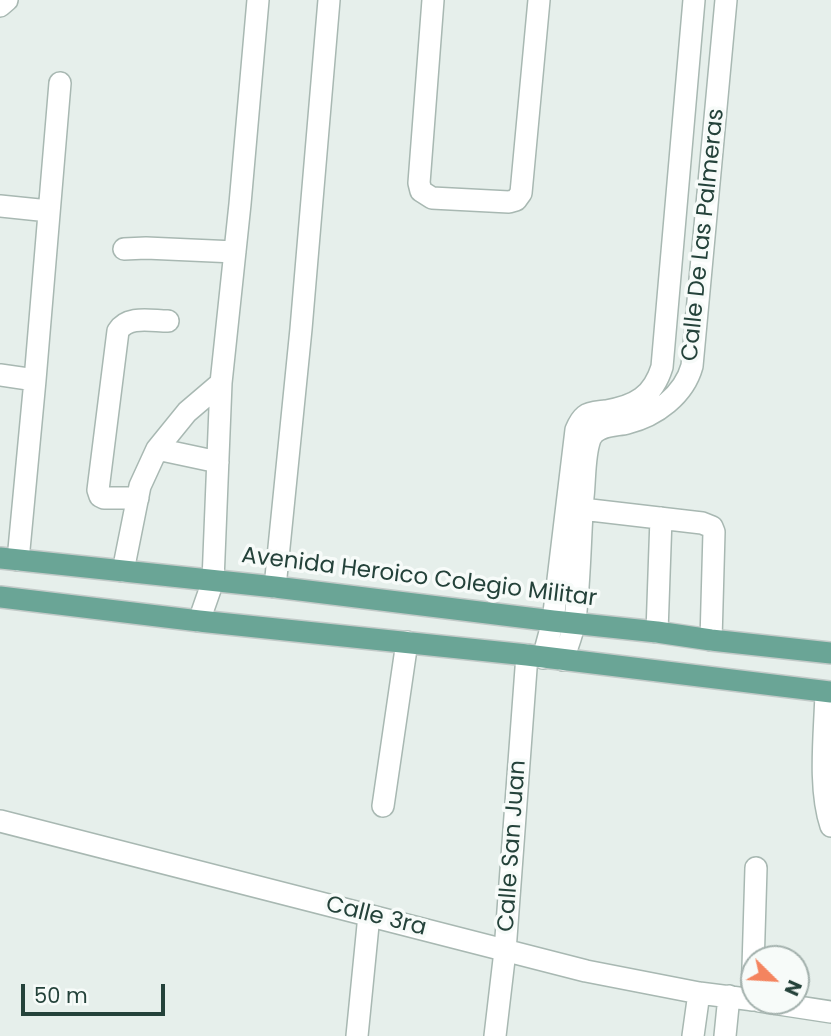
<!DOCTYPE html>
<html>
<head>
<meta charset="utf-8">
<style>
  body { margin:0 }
  #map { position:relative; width:831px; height:1036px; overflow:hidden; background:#e6efeb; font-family:Poppins,sans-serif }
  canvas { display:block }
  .north { position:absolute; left:740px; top:945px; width:70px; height:70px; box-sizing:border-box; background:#f7fbf9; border:2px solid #a3b1ad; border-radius:50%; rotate:114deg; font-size:19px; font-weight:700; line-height:28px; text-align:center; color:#24423a }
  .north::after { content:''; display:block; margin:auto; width:24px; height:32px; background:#f4845f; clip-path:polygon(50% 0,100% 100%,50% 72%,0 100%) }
  .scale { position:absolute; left:21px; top:984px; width:144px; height:32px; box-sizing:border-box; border:4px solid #24423a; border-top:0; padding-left:9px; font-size:21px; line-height:24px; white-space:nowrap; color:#24423a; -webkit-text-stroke:5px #f7fbf9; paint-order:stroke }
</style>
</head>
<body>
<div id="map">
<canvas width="831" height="1036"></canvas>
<div class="north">N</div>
<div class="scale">50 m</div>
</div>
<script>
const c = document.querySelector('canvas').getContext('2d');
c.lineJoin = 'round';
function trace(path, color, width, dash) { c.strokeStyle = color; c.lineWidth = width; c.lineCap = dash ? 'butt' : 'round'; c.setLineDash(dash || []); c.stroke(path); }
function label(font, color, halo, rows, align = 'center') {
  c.font = font + ' Poppins,sans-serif'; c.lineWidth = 7; c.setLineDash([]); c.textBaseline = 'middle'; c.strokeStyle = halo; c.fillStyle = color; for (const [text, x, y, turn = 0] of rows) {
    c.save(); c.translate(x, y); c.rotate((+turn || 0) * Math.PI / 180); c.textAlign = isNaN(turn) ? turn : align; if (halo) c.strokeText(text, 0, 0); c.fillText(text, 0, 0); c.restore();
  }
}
const minor = new Path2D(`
  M433,0L419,183L421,191L432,198L509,202L516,200L521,193L539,0
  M0,6L7,0
  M0,206L49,211
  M124,249L146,248L235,252
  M0,375L35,380
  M157,449L218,462
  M138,498H104L100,496L98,490L118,331C128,315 151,321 168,321
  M582,509L702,523L712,527L714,532L711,640
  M18,560L35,380L60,83
  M123,571L140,486L157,449L187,412L221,383
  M275,587L301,329L329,0
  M199,621L213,581L221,383L240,204L258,0
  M657,632L661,518
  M543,658L553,621L576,430C578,425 580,420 585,416C590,412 599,412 606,411C636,406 653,396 662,367L694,0
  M563,660C567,647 573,633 575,620C580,579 580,538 583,497C585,480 584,455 590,439C595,425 615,426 627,423C656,416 684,395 692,366L726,0
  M826,692C825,733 818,787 831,826
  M383,806L407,642
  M0,821L586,971L699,993L754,1000
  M752,1000L756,868
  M759,1001L831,1012
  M357,1036L369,915
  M495,1036L505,951L527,655
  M693,1036L699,993
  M725,1036L729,996`);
const major = new Path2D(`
  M0,558L275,587L553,621L657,632L711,640L831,653
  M0,597L199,621L527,655L831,692`);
trace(minor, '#a8b8b2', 24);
trace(major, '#c2cac8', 24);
trace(minor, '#fff', 21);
trace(major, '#6aa596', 21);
label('23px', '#24423a', '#f7fbf9', [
  ["Calle De Las Palmeras",704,235,-84],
  ["Avenida Heroico Colegio Militar",419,578,7],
  ["Calle San Juan",513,846,-86],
  ["Calle 3ra",376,917,14]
]);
</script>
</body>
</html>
